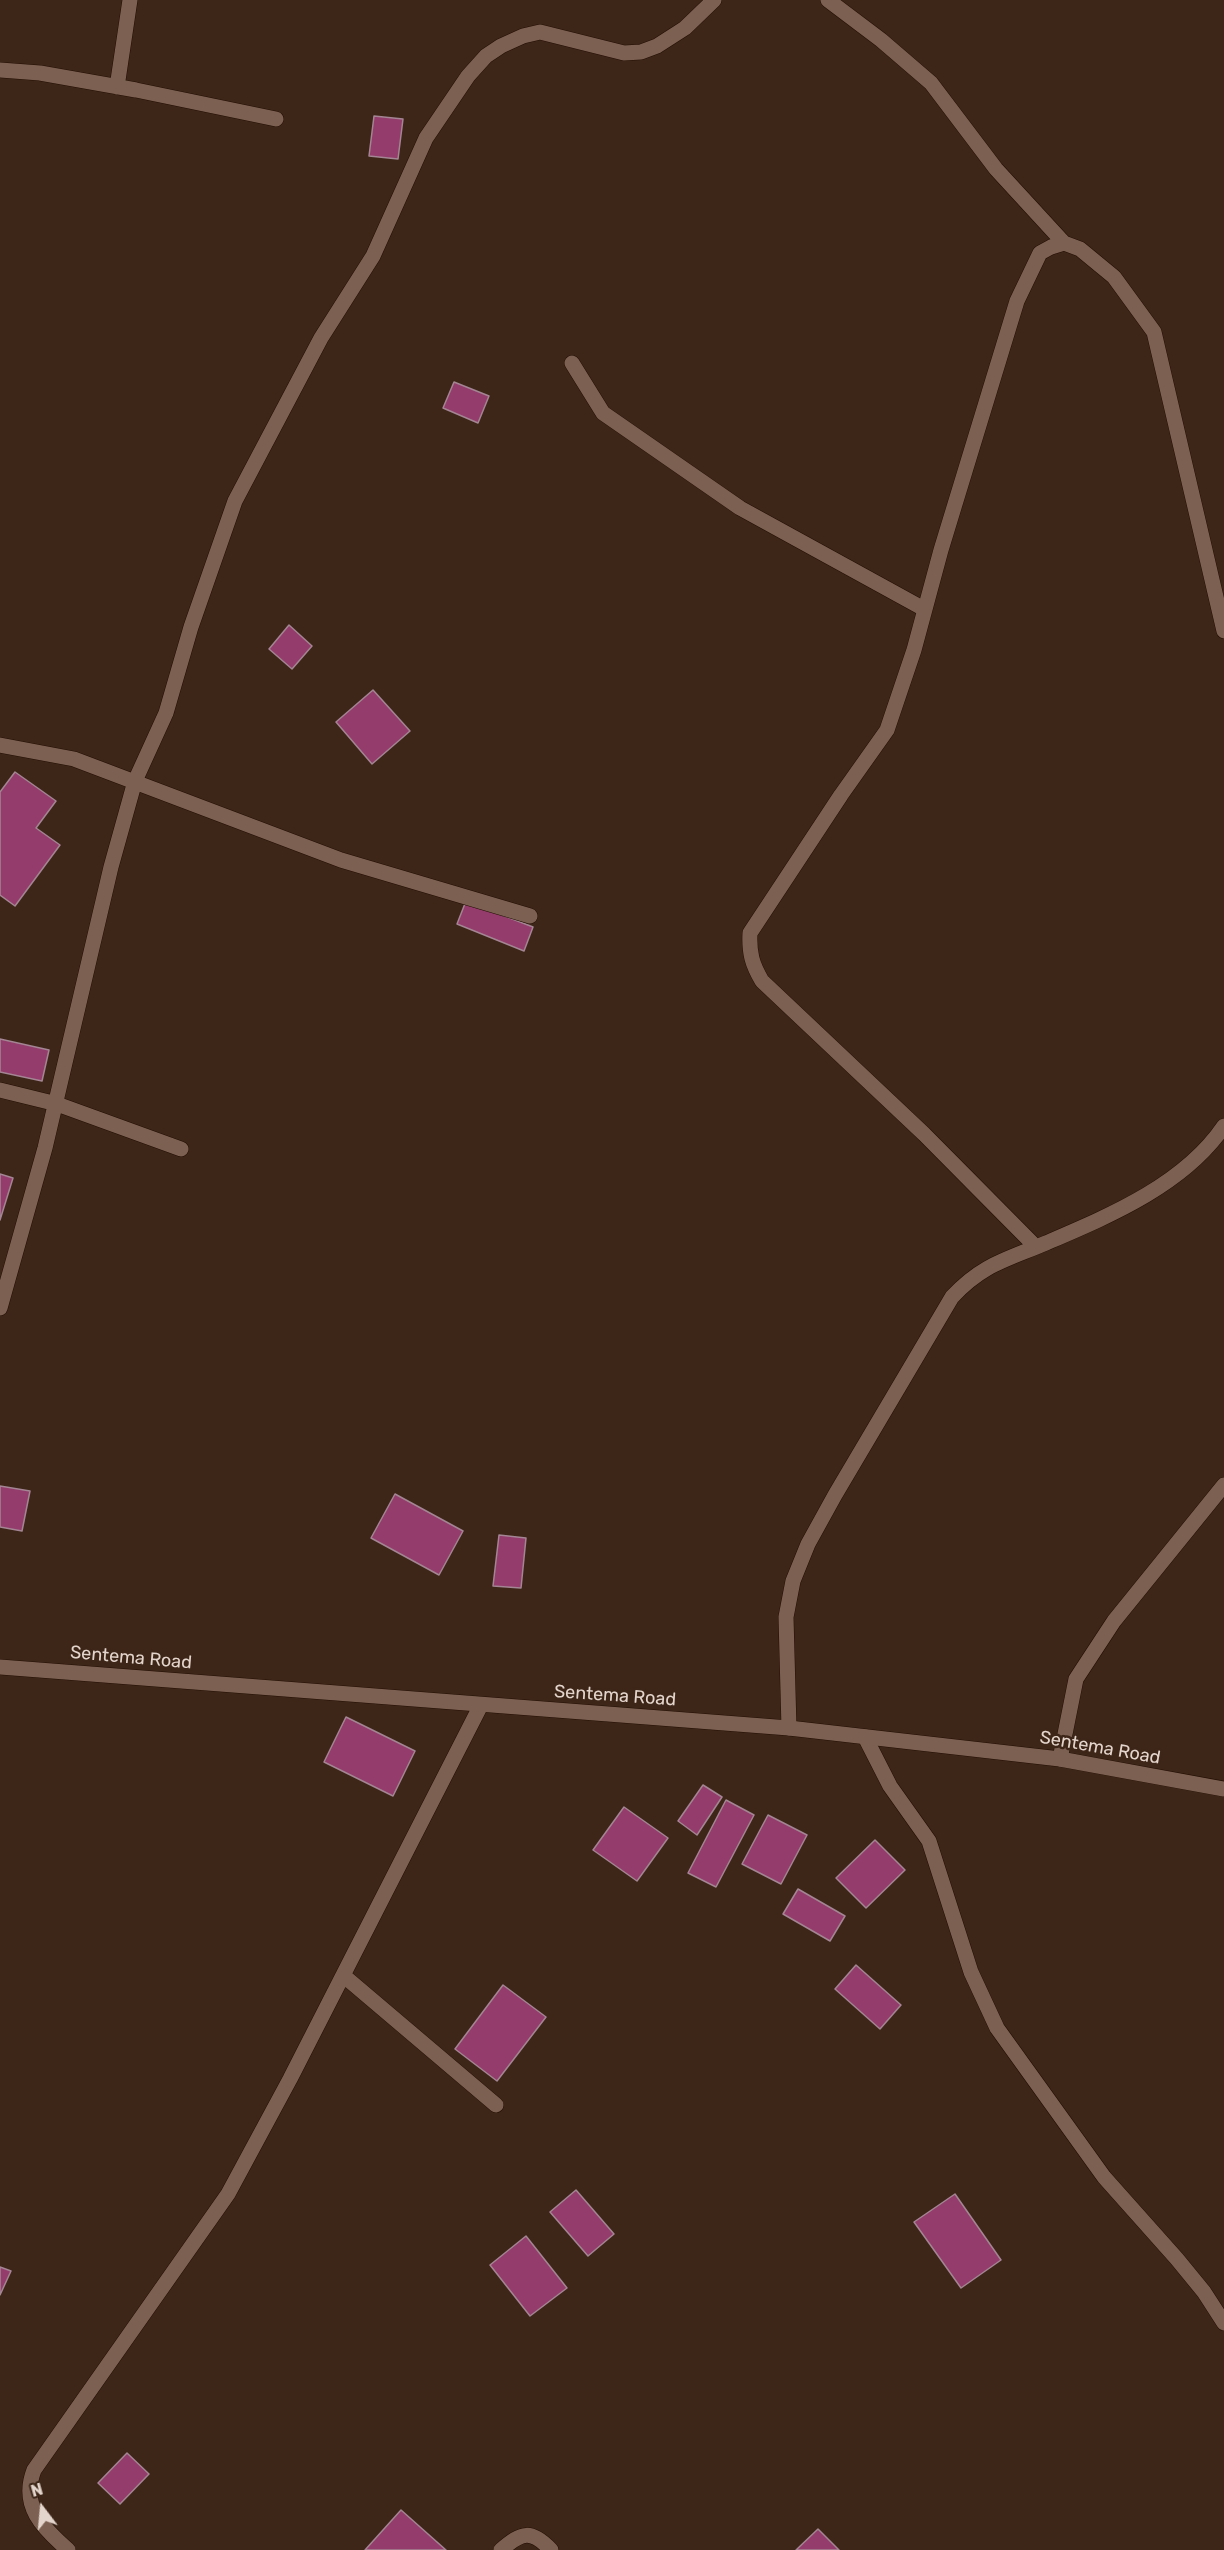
<!DOCTYPE html>
<html>
<head>
<meta charset="utf-8">
<style>
  body { margin:0 }
  #map { position:relative; width:1224px; height:2550px; overflow:hidden; background:#3d2618; font-family:Rubik,sans-serif }
  canvas { display:block }
  .north { position:absolute; left:12px; top:2478px; width:60px; height:60px; -webkit-text-stroke:4px #3d2618; paint-order:stroke; rotate:344deg; font-size:16px; font-weight:700; line-height:24px; text-align:center; color:#e4d5cc }
  .north::after { content:''; display:block; margin:auto; width:21px; height:27px; background:#e4d5cc; clip-path:polygon(50% 0,100% 100%,50% 72%,0 100%) }
</style>
</head>
<body>
<div id="map">
<canvas width="1224" height="2550"></canvas>
<div class="north">N</div>
</div>
<script>
const c = document.querySelector('canvas').getContext('2d');
c.lineJoin = 'round';
function fill(path, color) { c.fillStyle = color; c.fill(path, 'evenodd'); }
function trace(path, color, width, dash) { c.strokeStyle = color; c.lineWidth = width; c.lineCap = dash ? 'butt' : 'round'; c.setLineDash(dash || []); c.stroke(path); }
function label(font, color, halo, rows, align = 'center') {
  c.font = font + ' Rubik,sans-serif'; c.lineWidth = 5; c.setLineDash([]); c.textBaseline = 'middle'; c.strokeStyle = halo; c.fillStyle = color; for (const [text, x, y, turn = 0] of rows) {
    c.save(); c.translate(x, y); c.rotate((+turn || 0) * Math.PI / 180); c.textAlign = isNaN(turn) ? turn : align; if (halo) c.strokeText(text, 0, 0); c.fillText(text, 0, 0); c.restore();
  }
}
const building = new Path2D(`
  M374,116L403,119L398,159L369,156Z
  M454,382L489,396L478,423L443,408Z
  M289,625L312,646L292,669L269,649Z
  M373,690L410,731L372,764L336,722Z
  M15,772L56,801L36,828L60,845L15,906L0,895V792Z
  M466,901L533,927L524,951L457,924Z
  M0,1039L49,1050L42,1081L0,1072Z
  M0,1174L13,1178L0,1220Z
  M0,1486L30,1491L22,1531L0,1527Z
  M395,1494L463,1531L439,1575L371,1538Z
  M499,1535L526,1538L521,1588L493,1586Z
  M346,1717L415,1751L393,1796L324,1762Z
  M703,1785L722,1797L697,1835L678,1821Z
  M726,1800L754,1815L716,1887L688,1873Z
  M624,1807L668,1838L637,1881L593,1850Z
  M768,1815L807,1835L781,1884L742,1864Z
  M875,1840L905,1870L866,1908L836,1878Z
  M798,1889L845,1916L830,1941L783,1914Z
  M856,1965L901,2005L880,2029L835,1989Z
  M503,1985L546,2017L497,2081L455,2049Z
  M576,2190L614,2234L588,2256L550,2212Z
  M955,2194L1001,2260L961,2288L914,2222Z
  M526,2236L567,2288L530,2316L490,2265Z
  M0,2267L11,2271L0,2295Z
  M127,2453L149,2474L120,2504L98,2483Z
  M401,2510L446,2550H365Z
  M818,2529L839,2550H796Z`);
fill(building, '#943c6b');
trace(building, '#a48593', 1.5);
const minor = new Path2D(`
  M828,0L881,40L931,83L996,169L1064,243
  M0,70L40,73L136,90L276,119
  M117,87L130,0
  M572,363L603,413L740,508L924,609
  M0,745L74,759L341,860L530,916
  M0,1090L57,1104L181,1149
  M1036,1247L924,1134L762,981C752,964 749,953 750,933L841,795L887,730L914,650L941,550L1017,301L1040,253L1051,247L1064,243L1080,249L1114,277L1154,332L1224,631
  M0,1308L45,1148L111,867L135,781L166,713L191,627L235,501L321,338L373,256L426,138L468,76L486,56L501,46L523,36L540,32L624,53L641,52L657,46L685,28L714,0
  M789,1728L786,1617L793,1581L808,1544L835,1495L952,1297C983,1264 1006,1260 1046,1243C1109,1216 1184,1185 1224,1126
  M865,1737L890,1786L929,1841L971,1972L997,2028L1104,2177L1177,2259L1204,2292L1224,2323
  M1060,1759L1076,1679L1114,1621L1224,1485
  M344,1976L496,2105
  M68,2550C43,2528 20,2506 34,2470L228,2194L290,2079L481,1705
  M501,2550C522,2532 531,2529 551,2550`);
const secondary = new Path2D(`
  M0,1667L789,1728L1060,1759L1224,1789`);
trace(minor, '#230e03', 16);
trace(secondary, '#230e03', 16);
trace(minor, '#7c6152', 15);
trace(secondary, '#7c6152', 15);
label('18px', '#e4d5cc', '#3d2618', [
  ["Sentema Road",131,1658,5],
  ["Sentema Road",615,1696,4],
  ["Sentema Road",1100,1748,10]
]);
</script>
</body>
</html>
